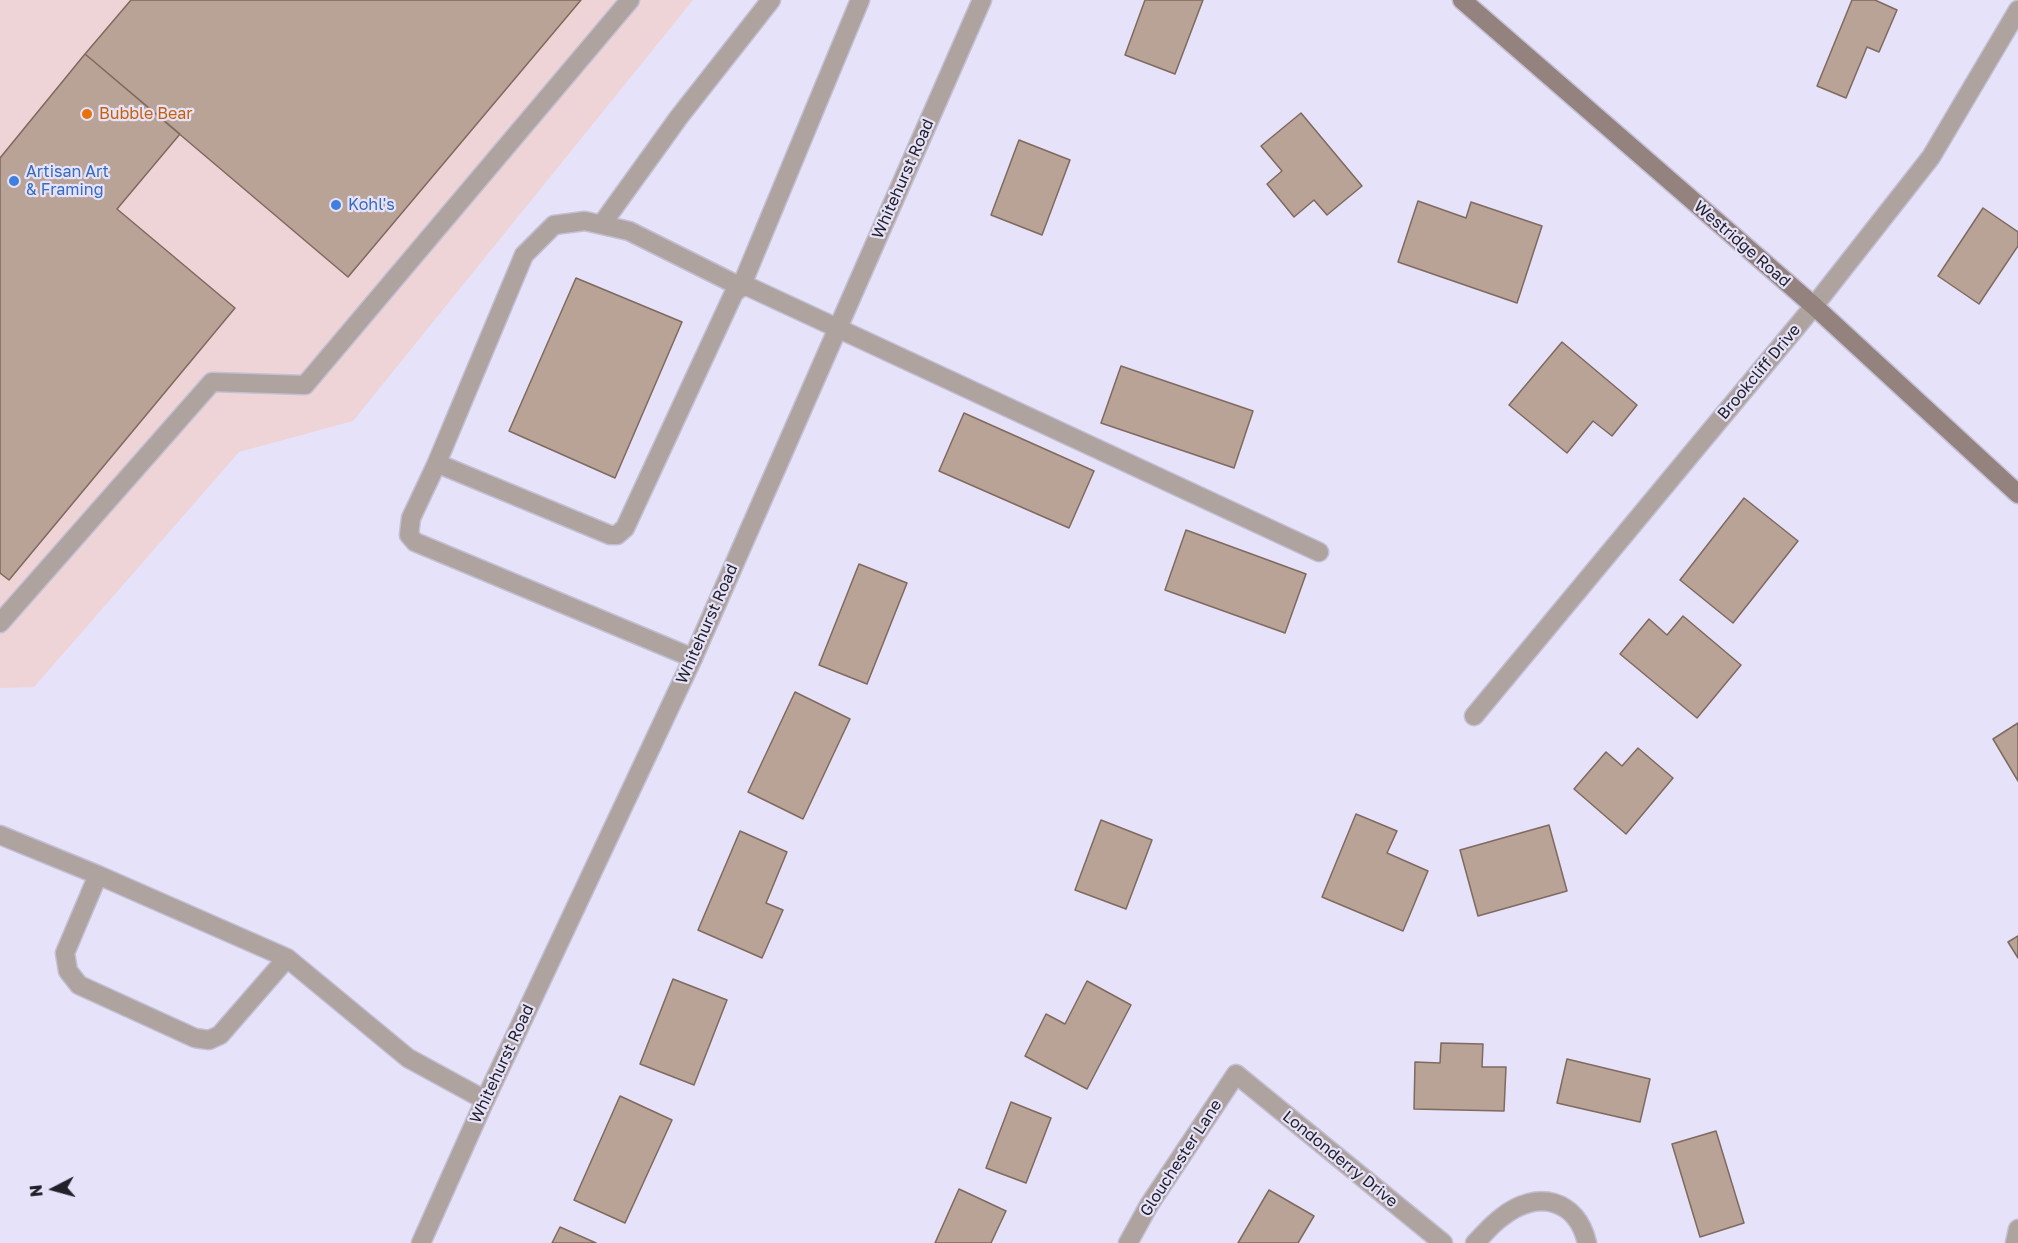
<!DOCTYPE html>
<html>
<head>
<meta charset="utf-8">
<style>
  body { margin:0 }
  #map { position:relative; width:2018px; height:1243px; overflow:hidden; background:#e6e2f9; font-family:"Golos Text",sans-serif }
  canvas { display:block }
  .north { position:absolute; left:24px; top:1159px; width:60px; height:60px; -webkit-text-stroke:4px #e6e2f9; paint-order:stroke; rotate:264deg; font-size:16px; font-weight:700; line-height:24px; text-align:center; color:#222129 }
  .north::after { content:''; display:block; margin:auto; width:21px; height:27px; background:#222129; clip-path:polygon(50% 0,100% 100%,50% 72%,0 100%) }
</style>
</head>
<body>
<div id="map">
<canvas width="2018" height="1243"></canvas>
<div class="north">N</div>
</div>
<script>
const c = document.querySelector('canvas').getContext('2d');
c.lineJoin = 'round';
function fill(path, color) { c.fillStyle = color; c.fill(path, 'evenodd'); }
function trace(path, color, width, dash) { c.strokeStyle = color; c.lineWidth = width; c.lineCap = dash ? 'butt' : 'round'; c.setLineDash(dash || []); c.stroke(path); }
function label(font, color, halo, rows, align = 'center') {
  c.font = font + ' "Golos Text",sans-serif'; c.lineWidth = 4.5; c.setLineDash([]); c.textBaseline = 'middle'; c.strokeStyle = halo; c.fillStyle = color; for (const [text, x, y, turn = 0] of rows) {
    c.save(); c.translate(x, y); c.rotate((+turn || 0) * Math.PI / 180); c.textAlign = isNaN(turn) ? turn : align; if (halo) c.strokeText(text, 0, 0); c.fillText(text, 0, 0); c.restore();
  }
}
fill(new Path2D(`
  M0,0H693L353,421L239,452L34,687L0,688Z`), '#eed4d6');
const building = new Path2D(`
  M131,0H581L348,277L85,54Z
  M1145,0H1203L1175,74L1125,55Z
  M1852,0H1875L1897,10L1879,52L1867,47L1846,98L1817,86Z
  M85,54L180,134L117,209L235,308L9,580L0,573V158Z
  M1301,113L1362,186L1327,215L1314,200L1294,217L1267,184L1282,171L1261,146Z
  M1019,140L1070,160L1042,235L991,215Z
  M1418,201L1466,218L1471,202L1542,226L1517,303L1398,262Z
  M1983,208L2018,232V246L1979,304L1938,276Z
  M576,278L682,322L615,478L509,431Z
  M1562,342L1637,405L1612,436L1593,421L1567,453L1509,405Z
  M1121,366L1253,411L1234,468L1101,423Z
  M964,413L1094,471L1069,528L939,471Z
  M1744,498L1798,541L1733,623L1680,580Z
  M1186,530L1306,574L1285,633L1165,590Z
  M859,564L907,583L867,684L819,665Z
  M1683,616L1741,665L1697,718L1620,654L1649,619L1667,635Z
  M795,692L850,719L803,819L748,792Z
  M2018,723V781L1993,739Z
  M1638,748L1673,778L1626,834L1574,789L1606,752L1622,766Z
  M1356,814L1397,831L1387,853L1428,871L1403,931L1322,897Z
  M1101,820L1152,840L1126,909L1075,890Z
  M1549,825L1567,891L1478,916L1460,850Z
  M740,831L787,852L766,903L783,910L762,958L698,930Z
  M2018,936V958L2008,942Z
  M673,979L727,1000L694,1085L640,1064Z
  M1087,981L1131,1005L1087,1089L1025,1056L1046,1014L1065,1024Z
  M1441,1043L1483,1044L1482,1067H1506L1504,1111L1414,1109L1415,1062L1440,1063Z
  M1567,1059L1650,1079L1640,1122L1557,1103Z
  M620,1096L672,1120L625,1223L574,1200Z
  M1011,1102L1051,1118L1026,1183L986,1168Z
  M1716,1131L1744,1223L1700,1237L1672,1144Z
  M959,1189L1006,1211L991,1243H935Z
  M1269,1190L1314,1216L1298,1243H1238Z
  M560,1227L596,1243H552Z`);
fill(building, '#b9a296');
trace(building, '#7f6a5f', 1.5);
const service = new Path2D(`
  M602,224L679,117L771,0
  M436,465L524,255L554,225L585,221L629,231L741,287L860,0
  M0,623L212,382L305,385L630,0
  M693,658L415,542L409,535L411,518L436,465H441L610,535H617L625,528L734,293L741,287H749L1319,552
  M0,835L98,875L287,958L408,1058L485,1100
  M98,875L65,953L68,971L79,985L195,1038L209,1040L220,1035L287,958
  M1475,1243C1484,1234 1492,1224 1502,1217C1537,1189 1577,1199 1587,1243
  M2015,1243L2018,1229`);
const minor = new Path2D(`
  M1474,716L1814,306L1931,157L2018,10
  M421,1243L485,1100L693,658L982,0
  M1128,1243L1149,1205L1236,1074L1443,1243`);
const secondary = new Path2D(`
  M1462,0L1814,306L2018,494`);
trace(service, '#c3bfd4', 21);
trace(minor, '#c3bfd4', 21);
trace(secondary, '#c3bfd4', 21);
trace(service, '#aea39f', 18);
trace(minor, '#aea39f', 18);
trace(secondary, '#93827d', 18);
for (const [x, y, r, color] of [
  [87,114,6,"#e8710a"],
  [14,181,6,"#3f7fe0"],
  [336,205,6,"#3f7fe0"]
]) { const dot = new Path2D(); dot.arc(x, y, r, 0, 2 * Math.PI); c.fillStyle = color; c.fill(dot); trace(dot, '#e6e2f9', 2); }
label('16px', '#c56008', '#e6e2f9', [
  ["Bubble Bear",99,114]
], 'left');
label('16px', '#366cbe', '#e6e2f9', [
  ["Artisan Art",26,172],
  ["& Framing",26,190],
  ["Kohl's",348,205]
], 'left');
label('16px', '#222129', '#e6e2f9', [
  ["Whitehurst Road",903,179,-66],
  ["Westridge Road",1742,244,41],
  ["Brookcliff Drive",1759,372,-50],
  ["Whitehurst Road",707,624,-66],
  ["Whitehurst Road",502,1064,-65],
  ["Glouchester Lane",1181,1158,-57],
  ["Londonderry Drive",1340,1159,39]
]);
</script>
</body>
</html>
